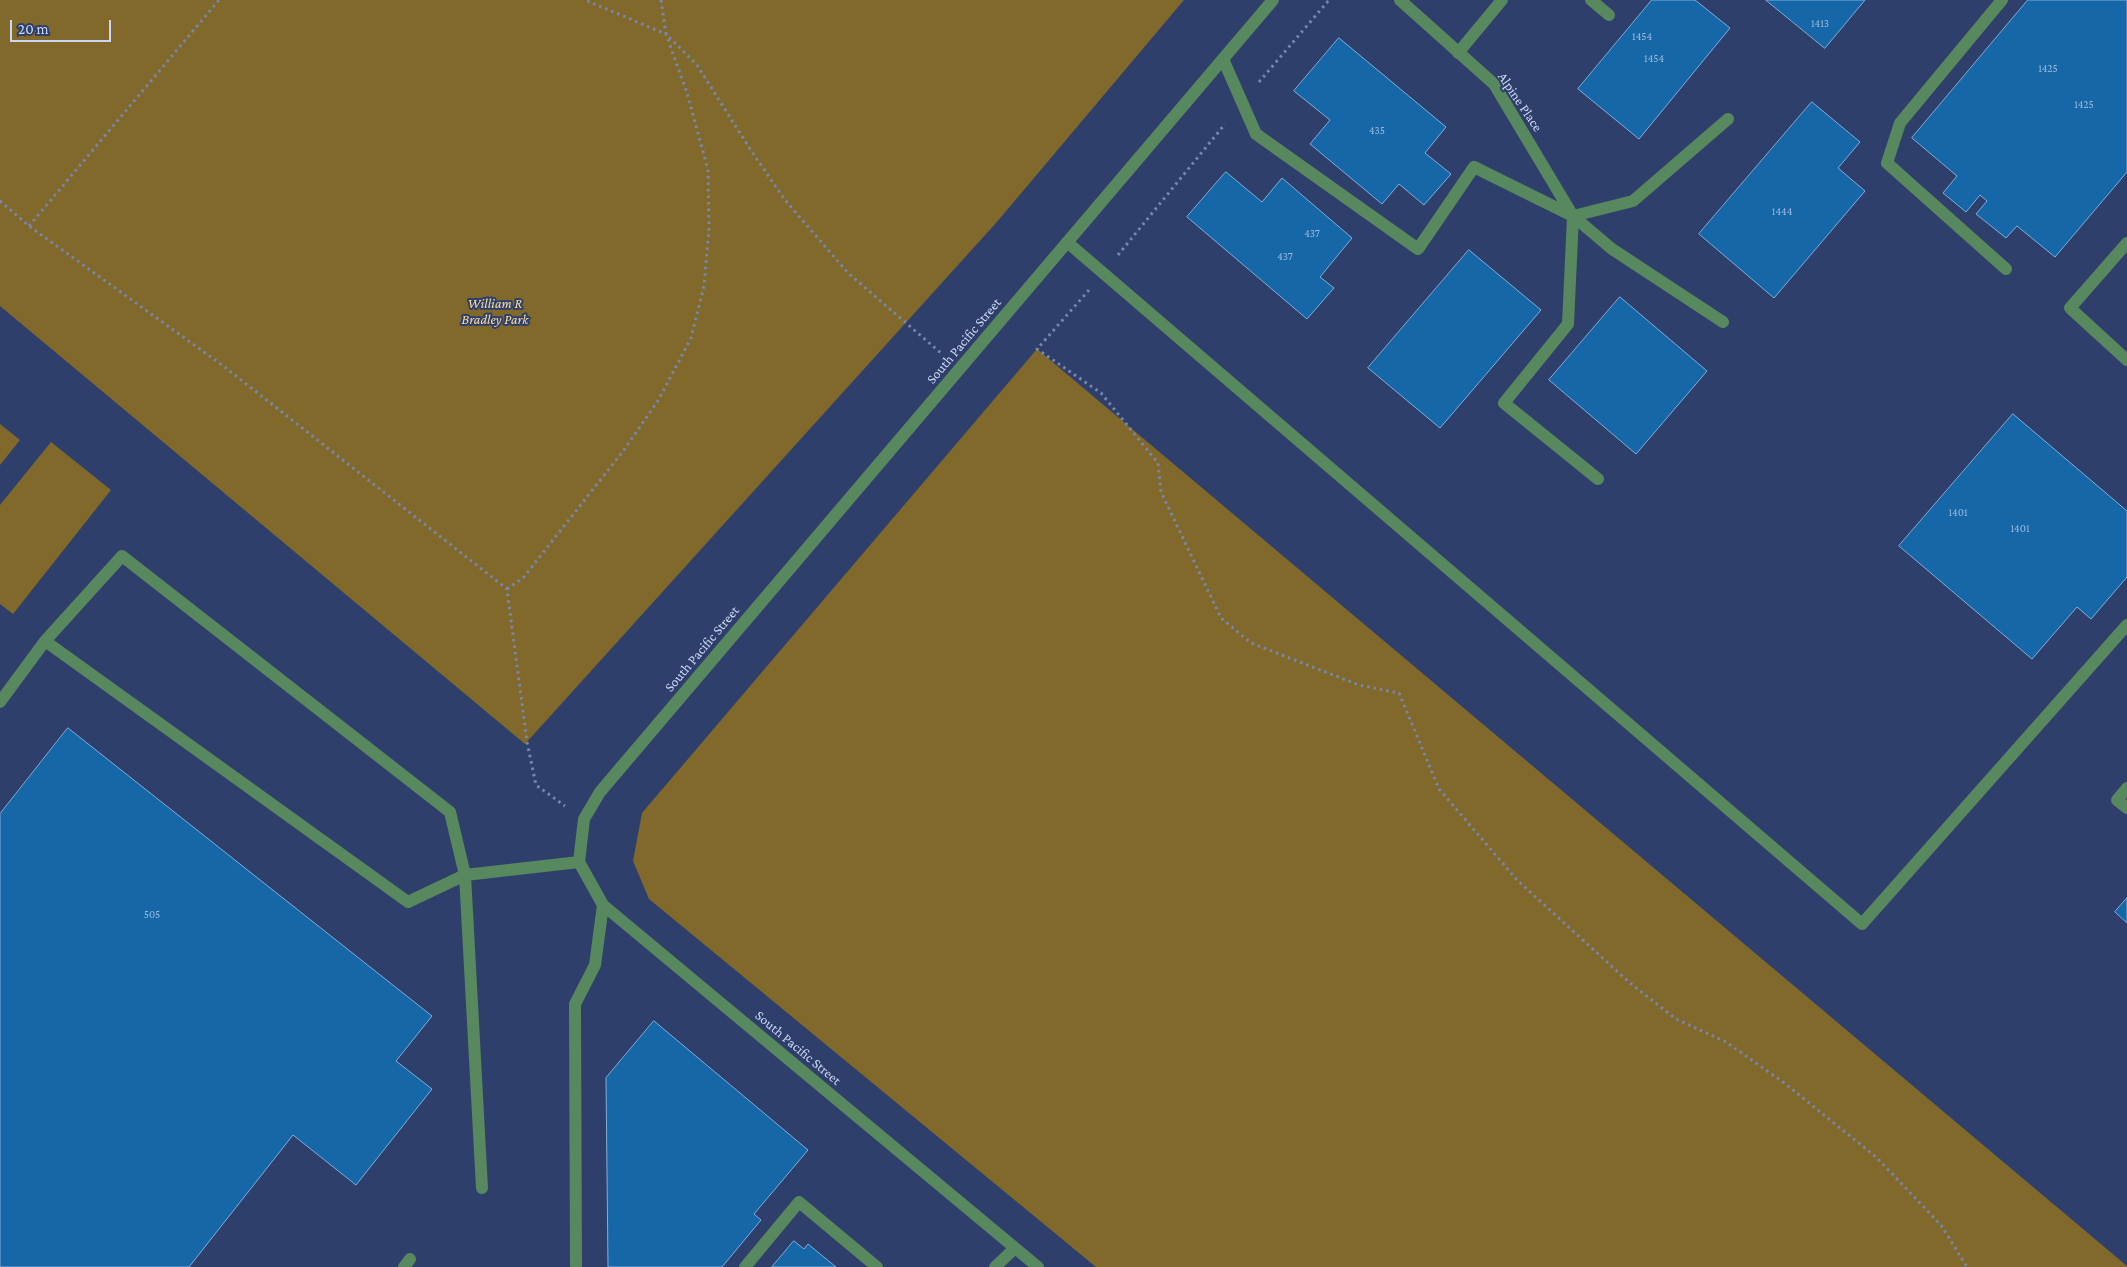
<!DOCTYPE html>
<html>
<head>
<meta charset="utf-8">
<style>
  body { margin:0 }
  #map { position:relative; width:2127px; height:1267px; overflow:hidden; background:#2f3f6c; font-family:"Crimson Pro",serif }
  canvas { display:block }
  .scale { position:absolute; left:10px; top:20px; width:101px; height:22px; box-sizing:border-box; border:2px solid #cbd7f2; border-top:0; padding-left:6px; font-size:15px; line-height:18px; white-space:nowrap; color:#cbd7f2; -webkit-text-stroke:4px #2f3f6c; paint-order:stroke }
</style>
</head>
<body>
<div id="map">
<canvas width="2127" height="1267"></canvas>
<div class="scale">20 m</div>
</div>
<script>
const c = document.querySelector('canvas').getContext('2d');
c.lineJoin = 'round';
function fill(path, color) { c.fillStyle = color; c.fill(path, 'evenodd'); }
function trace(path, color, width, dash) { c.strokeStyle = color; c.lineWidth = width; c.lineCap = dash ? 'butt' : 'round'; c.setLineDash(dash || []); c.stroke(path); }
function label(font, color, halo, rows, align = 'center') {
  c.font = font + ' "Crimson Pro",serif'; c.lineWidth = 4; c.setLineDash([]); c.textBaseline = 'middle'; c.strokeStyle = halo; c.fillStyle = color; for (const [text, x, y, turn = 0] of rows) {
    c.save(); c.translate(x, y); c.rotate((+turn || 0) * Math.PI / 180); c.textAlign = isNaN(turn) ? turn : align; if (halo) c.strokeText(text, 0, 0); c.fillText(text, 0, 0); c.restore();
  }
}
fill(new Path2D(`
  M0,0H1184L996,223L525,744L0,306Z
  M1037,349L2127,1266V1267H1096L649,899L633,861L642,813Z
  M0,424L20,440L0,465Z
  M51,442L111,490L13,614L0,604V505Z`), '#80692b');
const building = new Path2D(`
  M1652,0H1695L1730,28L1639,139L1578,89Z
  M1766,0H1865L1825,48Z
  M2028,0H2127V172L2055,257L2017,226L2006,238L1976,214L1987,201L1980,195L1966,212L1943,193L1957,176L1912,138Z
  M1339,38L1446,127L1425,153L1451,174L1424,205L1399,184L1382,204L1310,144L1330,120L1294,91Z
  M1812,102L1860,142L1838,168L1865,191L1774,298L1699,234Z
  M1226,172L1262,202L1282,178L1352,238L1320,277L1334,288L1307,319L1187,217Z
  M1469,250L1541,310L1440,428L1368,368Z
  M1620,297L1707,371L1636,454L1549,380Z
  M2013,414L2127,511V577L2091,619L2077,607L2032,659L1899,546Z
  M68,728L432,1016L396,1061L432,1089L356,1185L293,1135L189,1267H0V814Z
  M2127,898V923L2115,912Z
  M654,1021L808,1150L754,1214L761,1220L722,1267H608L606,1078Z
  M794,1241L804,1249L808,1244L836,1267H772Z`);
fill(building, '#1667a7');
trace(building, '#81aeda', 1);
trace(new Path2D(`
  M661,0L666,34L697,65L750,149L785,200L848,273L942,354
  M1259,82L1329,0
  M0,201L29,226L222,365L507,589L527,742L536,785L565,806
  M29,226L219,0
  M1118,255L1225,124
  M1089,290L1037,349L1101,393L1158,463L1161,492L1221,618L1251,643L1359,685L1399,693L1439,789L1517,880L1630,983L1676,1019L1726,1042L1783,1082L1876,1157L1941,1225L1967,1267
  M507,589L523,578L624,450L659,399L691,338L704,286L709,228L708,170L687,93L666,34L585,0`), '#7887ab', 3, [2.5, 4]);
trace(new Path2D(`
  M1400,0L1494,84L1573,216
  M1591,0L1609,15
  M2002,0L1900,123L1887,163L2006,269
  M1458,53L1502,0
  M1223,59L1256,134L1418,249L1474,167L1573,216L1612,249L1723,322
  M1573,216L1568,324L1504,403L1598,479
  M1573,216L1633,201L1728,119
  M1067,242L1862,924L2127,625
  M2127,243L2070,308L2127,360
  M122,556L450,812L465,875L408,902L45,641Z
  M0,702L45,641
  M2127,788L2117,800L2127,808
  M482,1188L465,875L579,862
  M404,1267L410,1259
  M576,1267L575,1004L595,965L603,905
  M745,1267L799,1202L877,1267
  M995,1267L1015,1248
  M1038,1267L603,905L579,862L584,819L600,792L1273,0`), '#57885e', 12);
label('11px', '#9ebbdf', null, [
  ["1413",1820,24],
  ["1454",1642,37],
  ["1454",1654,59],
  ["1425",2048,69],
  ["1425",2084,105],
  ["435",1377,131],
  ["1444",1782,212],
  ["437",1312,234],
  ["437",1285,257],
  ["1401",1958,513],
  ["1401",2020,529],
  ["505",152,915]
]);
label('14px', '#cbd7f2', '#2f3f6c', [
  ["Alpine Place",1520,102,56],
  ["South Pacific Street",964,341,-50],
  ["South Pacific Street",702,649,-50],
  ["South Pacific Street",798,1048,40]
]);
label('italic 14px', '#fbde99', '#2f3f6c', [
  ["William R",495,304],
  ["Bradley Park",495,320]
]);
</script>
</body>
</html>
